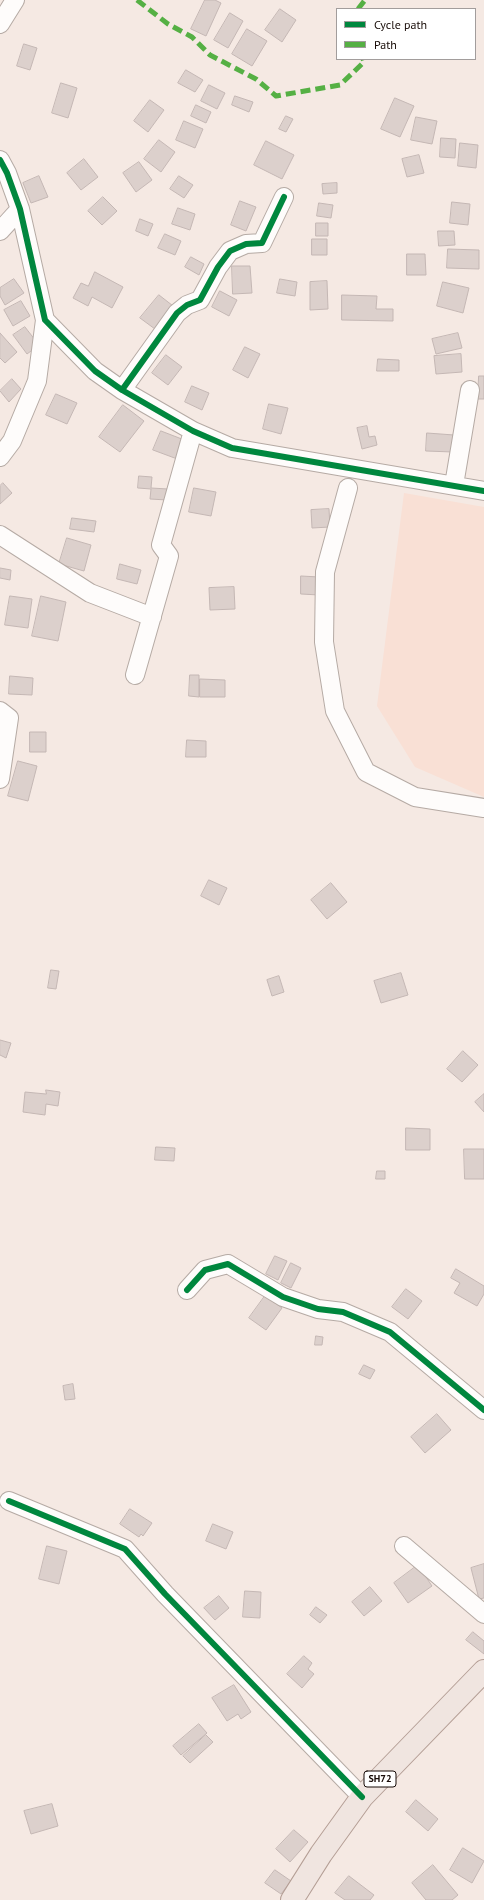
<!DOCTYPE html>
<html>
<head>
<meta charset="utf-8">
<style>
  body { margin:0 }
  #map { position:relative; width:484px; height:1900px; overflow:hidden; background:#f5e9e3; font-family:"PT Sans",sans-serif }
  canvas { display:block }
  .legend { position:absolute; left:336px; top:8px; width:140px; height:52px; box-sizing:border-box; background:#fff; border:1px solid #a29d9c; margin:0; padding:5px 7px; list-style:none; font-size:12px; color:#170b07 }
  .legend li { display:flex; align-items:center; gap:8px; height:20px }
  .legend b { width:20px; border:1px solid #a29d9c }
</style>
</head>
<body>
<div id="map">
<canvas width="484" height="1900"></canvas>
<ul class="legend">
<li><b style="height:5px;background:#00873e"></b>Cycle path</li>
<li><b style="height:5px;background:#55b044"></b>Path</li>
</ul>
</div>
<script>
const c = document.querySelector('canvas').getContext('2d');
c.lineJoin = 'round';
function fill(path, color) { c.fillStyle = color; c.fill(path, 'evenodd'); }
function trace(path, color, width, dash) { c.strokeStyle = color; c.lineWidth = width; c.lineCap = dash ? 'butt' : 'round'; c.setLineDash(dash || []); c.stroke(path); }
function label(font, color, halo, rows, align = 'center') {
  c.font = font + ' "PT Sans",sans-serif'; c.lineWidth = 3; c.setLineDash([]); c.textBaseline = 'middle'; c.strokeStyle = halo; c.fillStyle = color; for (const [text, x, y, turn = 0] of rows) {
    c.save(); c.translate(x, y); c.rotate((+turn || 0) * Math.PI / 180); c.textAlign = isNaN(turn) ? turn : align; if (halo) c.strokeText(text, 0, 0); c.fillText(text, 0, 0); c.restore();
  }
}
fill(new Path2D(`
  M404,493L484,507V797L415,767L377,706Z`), '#f9e0d5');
const building = new Path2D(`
  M205,0H215L221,3L206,36L191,29Z
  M280,9L296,20L282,42L265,30Z
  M230,13L243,21L228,48L214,40Z
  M247,29L267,41L252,66L232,54Z
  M24,44L37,48L30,70L17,66Z
  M186,70L203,80L195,92L178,83Z
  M61,83L77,88L68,118L52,113Z
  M209,85L225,93L217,109L201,101Z
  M235,96L253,102L249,112L232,105Z
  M395,98L414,106L400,137L381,129Z
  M150,100L164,110L148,132L134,121Z
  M196,105L211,112L206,123L191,116Z
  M286,116L293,119L286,132L279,129Z
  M416,117L437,121L432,144L411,140Z
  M184,121L203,129L195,148L176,140Z
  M441,138L456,139L455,158L440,157Z
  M159,140L175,152L161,172L144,159Z
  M266,141L294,155L282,179L254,165Z
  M460,143L478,145L476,168L458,166Z
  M419,155L424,173L407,177L402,159Z
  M84,159L98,177L81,190L67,173Z
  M139,162L152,180L136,192L123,173Z
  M39,176L48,197L31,203L23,183Z
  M179,176L193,185L184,198L170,189Z
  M337,183V193L323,194L322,184Z
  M103,197L117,211L102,225L88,211Z
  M240,201L256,207L246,231L231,225Z
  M452,202L470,204L468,225L450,223Z
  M319,203L333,205L331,218L317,216Z
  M178,208L195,214L190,230L172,224Z
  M140,219L153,224L148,236L136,231Z
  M316,223H328V236H316Z
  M438,231H454L455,245L439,246Z
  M165,234L181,241L175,255L158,248Z
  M312,239H327V255H312Z
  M448,249L479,250V269L447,268Z
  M407,254H425L426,275H407Z
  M191,257L204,264L199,275L185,267Z
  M232,266H250L252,293L233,294Z
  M95,272L123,287L112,308L92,297L88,306L73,298L81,283L88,286Z
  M14,279L24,293L5,305L0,296V288Z
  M280,279L297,282L295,296L277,293Z
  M327,281L328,309L310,310V282Z
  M443,282L469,288L463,313L437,306Z
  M220,291L237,300L229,316L212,307Z
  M159,295L177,309L159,332L140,318Z
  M342,295L377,296L376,309H393V321L342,320Z
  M21,301L30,316L13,326L4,310Z
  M25,327L39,345L27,354L13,335Z
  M0,333L17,352L5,363L0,358Z
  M458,333L462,348L436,354L432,339Z
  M245,347L260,354L248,378L233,370Z
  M461,354L462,372L436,374L434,356Z
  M166,355L182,367L168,385L152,373Z
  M378,359L399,360V371H377Z
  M479,376H484V399H478Z
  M12,379L21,389L9,402L0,391Z
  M192,386L209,393L202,410L185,402Z
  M56,394L77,403L67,424L46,415Z
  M269,404L288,408L281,434L263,429Z
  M123,405L144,421L120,452L99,437Z
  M367,426L369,437L375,436L377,445L362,449L357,428Z
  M161,431L187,441L180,460L153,450Z
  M427,433L454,435L453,452L426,451Z
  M139,476L152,477L151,488L168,489L167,500L150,499L151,489L138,488Z
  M3,483L12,493L0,504V486Z
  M194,488L216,492L211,516L189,512Z
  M329,509L330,527L312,528L311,510Z
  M72,518L96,521L94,532L70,529Z
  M67,538L91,545L84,571L59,564Z
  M120,564L141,570L137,584L117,579Z
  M0,568L11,570L10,580L0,578Z
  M301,576L319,577V595L301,594Z
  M234,587L235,609L210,610L209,588Z
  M10,596L32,599L28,628L5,625Z
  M41,596L66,602L58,641L32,636Z
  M190,675H199V697L189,696Z
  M10,676L33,678L32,695L9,694Z
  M200,679L225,680V697H200Z
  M30,732H46V752H30Z
  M187,740L206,741V757H186Z
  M18,761L37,766L28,801L8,796Z
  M209,880L227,888L219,905L201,896Z
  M331,883L347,902L327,919L311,900Z
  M51,970L59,971L56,989L48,988Z
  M401,973L408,995L381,1003L374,981Z
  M279,976L284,992L272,996L267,980Z
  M0,1040L11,1043L6,1058L0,1055Z
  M463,1051L478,1065L462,1082L447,1069Z
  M46,1090L60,1092L58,1106L46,1104L45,1115L23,1112L25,1092L46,1094Z
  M484,1094V1112L475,1102Z
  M406,1128L430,1129V1150H406Z
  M156,1147L175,1148L174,1161L155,1160Z
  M464,1149H484V1179H465Z
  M377,1171H385V1179H376Z
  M275,1256L287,1261L278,1280L266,1274Z
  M291,1263L301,1268L291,1288L281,1283Z
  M456,1269L484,1286V1294L477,1306L454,1293L460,1283L451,1278Z
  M406,1289L422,1301L408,1319L392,1307Z
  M265,1296L282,1308L266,1330L249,1318Z
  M316,1336L323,1337L322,1345H315Z
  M364,1365L375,1370L370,1379L359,1374Z
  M73,1384L75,1399L65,1400L63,1386Z
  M437,1414L451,1430L425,1453L411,1437Z
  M130,1509L152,1523L143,1536L141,1534L139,1537L120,1524Z
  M213,1524L233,1532L226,1549L206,1541Z
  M47,1546L67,1551L59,1584L39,1579Z
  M484,1564V1598L479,1599L471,1568Z
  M418,1565L432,1586L408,1603L394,1583Z
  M370,1587L382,1601L364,1616L352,1602Z
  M245,1591L261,1592L260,1618L243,1617Z
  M219,1596L229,1608L215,1620L204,1608Z
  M316,1607L327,1615L320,1623L310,1615Z
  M473,1632L484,1641V1654L466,1640Z
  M304,1656L312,1663L308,1669L314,1674L302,1688L287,1674Z
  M234,1685L251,1712L241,1719L238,1714L227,1721L212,1698Z
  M199,1724L207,1733L181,1755L173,1746Z
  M206,1735L213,1742L190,1763L183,1756Z
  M416,1800L438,1819L428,1831L406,1812Z
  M52,1804L58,1826L31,1834L24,1811Z
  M294,1830L308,1842L290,1862L276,1849Z
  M463,1848L484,1861L472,1883L450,1870Z
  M433,1865L458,1895L452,1900H426L412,1883Z
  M275,1870L291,1881L281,1894L265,1883Z
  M349,1876L374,1895L370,1900H345L335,1893Z`);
fill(building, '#dcd0cc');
trace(building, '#c4b7b4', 1);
const minor = new Path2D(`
  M0,24L15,0
  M0,160L7,173L20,209L45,320L95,371L122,390L193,431L232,448L484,491
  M0,231L20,209
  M122,390L177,313L187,305L200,300L218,267L230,251L246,244L262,243L284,197
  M0,457L12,441L37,381L45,320
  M454,485L470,390
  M348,488L325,572L324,642L335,711L366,772L415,797L484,808
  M0,535L90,593L152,617
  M135,675L169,556L161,545L193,431
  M0,711L9,718L0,779
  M187,1290L205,1270L228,1264L283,1297L318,1309L343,1312L390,1332L484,1410
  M9,1501L125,1549L165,1594L362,1797
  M404,1546L484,1614`);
const major = new Path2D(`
  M292,1900L321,1854L362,1797L484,1671`);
trace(minor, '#b5aaa4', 20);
trace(major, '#b49e95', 24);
trace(minor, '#fefcfb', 18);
trace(major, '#f0e5e0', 22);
trace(new Path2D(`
  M137,0L168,24L192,37L210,55L256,79L276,96L340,85L364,62L363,59
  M358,9L365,0`), '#55b044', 5, [10, 5]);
trace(new Path2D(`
  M0,160L7,173L20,209L45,320L95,371L122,390L193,431L232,448L484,491
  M122,390L177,313L187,305L200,300L218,267L230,251L246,244L262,243L284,197
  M187,1290L205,1270L228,1264L283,1297L318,1309L343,1312L390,1332L484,1410
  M9,1501L125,1549L165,1594L362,1797`), '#00873e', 6);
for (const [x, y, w] of [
  [380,1779,32]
]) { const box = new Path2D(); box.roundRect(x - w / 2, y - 8, w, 16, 3); c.fillStyle = '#fff'; c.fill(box); trace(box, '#170b07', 1); }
label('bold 10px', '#170b07', null, [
  ["SH72",380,1779]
]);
</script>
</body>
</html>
